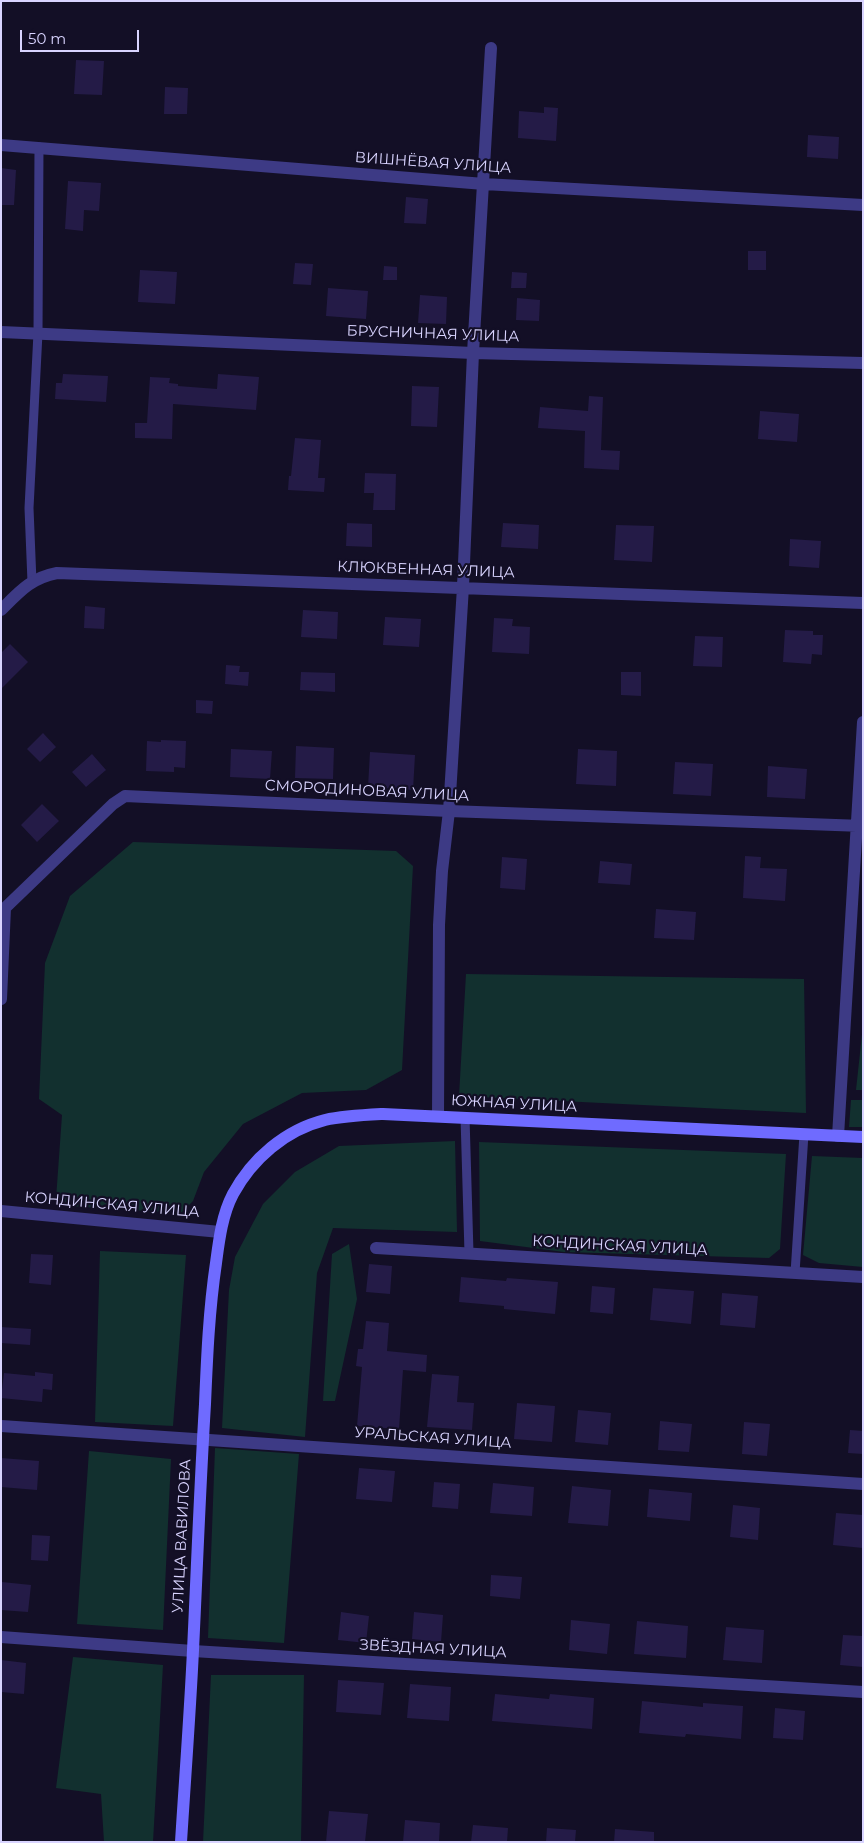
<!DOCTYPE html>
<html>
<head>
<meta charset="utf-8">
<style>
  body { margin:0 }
  #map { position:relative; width:864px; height:1843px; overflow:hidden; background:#130f26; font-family:Montserrat,sans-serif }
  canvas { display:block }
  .frame { position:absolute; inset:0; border:2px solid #d9d4ff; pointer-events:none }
  .scale { position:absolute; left:20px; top:30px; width:119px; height:22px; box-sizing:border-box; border:2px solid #d9d4ff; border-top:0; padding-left:6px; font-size:15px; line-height:18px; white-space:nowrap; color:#d9d4ff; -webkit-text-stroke:4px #130f26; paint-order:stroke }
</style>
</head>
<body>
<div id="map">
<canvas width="864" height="1843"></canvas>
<div class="frame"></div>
<div class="scale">50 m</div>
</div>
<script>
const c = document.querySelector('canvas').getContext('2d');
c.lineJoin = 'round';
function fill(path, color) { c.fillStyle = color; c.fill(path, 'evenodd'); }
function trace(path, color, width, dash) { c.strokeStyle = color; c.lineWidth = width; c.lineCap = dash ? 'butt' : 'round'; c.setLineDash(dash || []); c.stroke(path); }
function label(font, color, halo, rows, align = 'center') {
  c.font = font + ' Montserrat,sans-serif'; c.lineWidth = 4.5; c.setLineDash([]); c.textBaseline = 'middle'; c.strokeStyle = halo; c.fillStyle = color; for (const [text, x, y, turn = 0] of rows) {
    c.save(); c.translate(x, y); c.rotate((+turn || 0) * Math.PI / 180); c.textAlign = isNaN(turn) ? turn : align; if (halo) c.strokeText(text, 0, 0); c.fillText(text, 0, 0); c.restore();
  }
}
fill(new Path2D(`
  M133,842L396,851L413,866L402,1070L366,1090L302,1093L243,1124L204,1172L193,1201L181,1213L67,1206L56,1199L62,1115L39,1099L45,963L70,896Z
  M466,974L804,979L806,1113L459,1096Z
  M863,1025V1090H856Z
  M851,1100H863V1127H849Z
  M455,1141L457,1232L333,1228L317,1273L305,1437L222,1428L229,1290L235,1257L263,1204L295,1172L339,1146Z
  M479,1142L786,1154L780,1249L769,1258L564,1252L480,1241Z
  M812,1156L863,1158V1267L819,1263L803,1255Z
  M349,1244L357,1299L335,1401H323L332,1254Z
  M100,1251L186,1255L173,1426L95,1422Z
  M215,1448L299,1454L284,1643L208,1638Z
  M89,1451L171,1459L163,1630L77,1624Z
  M73,1657L163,1665L153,1842H104L101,1794L56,1788Z
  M211,1675H304L301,1842H203Z`), '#12302f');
fill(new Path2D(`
  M76,60L104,61L102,95L74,94Z
  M165,87L188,88L187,114H164Z
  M544,107L558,108L556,141L518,138L519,111L544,113Z
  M808,135L839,137L838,159L807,157Z
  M1,168L16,170L14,205H1Z
  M68,181L101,183L99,211L84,210L83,231L65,229Z
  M406,197L428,199L426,224L404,223Z
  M748,251H766V270H748Z
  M295,263L313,264L311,285L293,284Z
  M384,266L397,267V280H383Z
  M140,270L177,272L175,304L138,302Z
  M512,272L527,273L526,288H511Z
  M328,288L368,291L366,319L326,316Z
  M420,295L447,297L446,324L418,323Z
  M517,298L540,300L539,321L516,320Z
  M63,374L108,376L106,402L55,399L56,383H62Z
  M218,374L259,377L256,410L173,404L172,439L135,438V423H147L150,377L170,378L169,383L178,384V386L217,389Z
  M412,386L439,387L437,427L411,426Z
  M589,396L603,397L601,450L620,451L619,470L584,468L585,431L538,428L540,407L588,411Z
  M760,411L799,414L797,442L758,439Z
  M295,438L321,440L318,478H325L324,492L288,490L289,476H291Z
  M365,473L396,474L395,510H373L374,493H364Z
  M347,523L372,524V547L346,546Z
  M503,523L539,525L538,549L501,547Z
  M616,525L654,526L652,562L614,560Z
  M790,539L821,541L819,568L789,566Z
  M85,606L105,608L104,629L84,628Z
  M303,610L338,612L337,639L301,637Z
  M385,617L421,619L419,647L383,645Z
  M494,618L513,619L512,626L530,627L529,654L492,652Z
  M785,630L813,631V635H823L822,655L812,654L811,664L783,662Z
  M695,636L723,637L722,667L693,666Z
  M10,644L28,662L1,689V653Z
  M226,665L240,666L239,672H249L248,686L225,684Z
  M301,672L335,673V692L300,690Z
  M621,672H641V696L621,695Z
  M196,700L213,701L212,714L196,713Z
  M43,733L56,747L40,762L27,749Z
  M161,740L186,741L185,768L174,767V772L146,771L147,741L161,742Z
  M296,746L334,748L333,779L295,778Z
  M231,749L272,751L270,779L230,777Z
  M578,749L617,751L616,786L576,784Z
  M370,752L415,755L413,790L368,787Z
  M92,754L106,770L86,787L72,772Z
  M675,762L713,764L711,796L673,794Z
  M768,766L807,769L805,799L767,797Z
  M42,804L59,821L37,842L21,825Z
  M745,856L761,857L760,868L787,869L785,901L743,898Z
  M502,857L527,859L525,890L500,888Z
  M600,861L632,864L630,885L598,883Z
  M656,909L696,912L694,940L654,938Z
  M31,1254L53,1255L51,1285L29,1283Z
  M369,1264L392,1266L390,1294L366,1292Z
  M461,1277L506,1281L507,1278L558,1282L555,1314L504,1309V1306L459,1302Z
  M592,1286L615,1288L613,1314L590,1312Z
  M653,1288L694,1291L691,1324L650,1320Z
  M722,1293L758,1296L755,1328L720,1325Z
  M366,1321L389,1323L387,1351L427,1355L426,1372L403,1370L399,1429L357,1426L362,1367L356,1366L358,1349H363Z
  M1,1327L31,1329L30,1345L1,1343Z
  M35,1372L53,1374L52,1390L43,1389L42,1402L1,1398L4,1373L35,1376Z
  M432,1374L459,1376L457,1402L474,1403L472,1430L427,1427Z
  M517,1403L555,1406L552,1442L514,1439Z
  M578,1410L611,1413L608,1445L575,1442Z
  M660,1421L692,1424L689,1452L658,1450Z
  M744,1422L770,1424L767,1456L742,1454Z
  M850,1430L863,1431V1454L848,1453Z
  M1,1458L39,1461L37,1490L1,1487Z
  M359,1468L395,1471L392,1502L356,1499Z
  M434,1482L460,1484L458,1509L432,1507Z
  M493,1483L534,1487L532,1516L490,1513Z
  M572,1486L611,1490L608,1526L568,1523Z
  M649,1489L692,1493L690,1521L647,1517Z
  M733,1505L760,1508L758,1540L730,1537Z
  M836,1513L863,1515V1548L833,1545Z
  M32,1535L50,1536L48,1561L31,1560Z
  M491,1575L522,1577L520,1599L490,1596Z
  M2,1582L31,1585L28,1612L1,1610Z
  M341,1612L369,1616L366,1643L338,1640Z
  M414,1612L443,1615L441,1642L412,1639Z
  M571,1620L610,1624L607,1654L569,1650Z
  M637,1621L688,1626L686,1658L634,1654Z
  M726,1627L764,1630L762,1663L723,1660Z
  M843,1635L863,1636V1667L840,1665Z
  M1,1660L26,1663L24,1694L1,1692Z
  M338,1680L384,1683L381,1715L336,1712Z
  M410,1684L451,1687L449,1721L407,1718Z
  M495,1694L549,1699L550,1694L594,1698L592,1729L492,1721Z
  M642,1701L703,1707V1703L743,1706L741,1739L686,1734L685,1737L639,1733Z
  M775,1708L805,1711L803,1740L773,1738Z
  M329,1811L368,1814L365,1842H326Z
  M405,1820L440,1823L439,1842H403Z
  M473,1825L508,1828L507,1842H471Z
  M547,1828L576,1830L575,1842H546Z
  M615,1829L654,1832V1842H614Z`), '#241b47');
trace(new Path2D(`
  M32,582L29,508L38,333L39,147
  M465,1117L469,1253
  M795,1273L804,1134`), '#3d3a85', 9);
trace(new Path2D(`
  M1,145L484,184L863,205
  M1,332L473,353L863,363
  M1,610C20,591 31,578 57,573L863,603
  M1,999L5,908L113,804L125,796L449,811L863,826
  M438,1116L439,925L442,871L449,811L463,587L473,353L491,48
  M838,1136L863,722
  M1,1211L220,1232
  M376,1248L863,1277
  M1,1426L863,1484
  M1,1637L193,1651L863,1692`), '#3d3a85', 12);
trace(new Path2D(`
  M181,1842C185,1778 190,1714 193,1650C197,1568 200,1486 205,1404C207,1357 209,1310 216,1263C219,1240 222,1215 233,1194C252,1159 285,1130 325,1120C343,1116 364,1115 383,1114L863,1137`), '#6f6bff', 12);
label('15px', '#d9d4ff', '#130f26', [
  ["ВИШНЁВАЯ УЛИЦА",433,163,4],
  ["БРУСНИЧНАЯ УЛИЦА",433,334,2],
  ["КЛЮКВЕННАЯ УЛИЦА",426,570,2],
  ["СМОРОДИНОВАЯ УЛИЦА",367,791,3],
  ["ЮЖНАЯ УЛИЦА",514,1104,3],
  ["КОНДИНСКАЯ УЛИЦА",112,1205,5],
  ["КОНДИНСКАЯ УЛИЦА",620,1246,3],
  ["УРАЛЬСКАЯ УЛИЦА",433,1438,4],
  ["УЛИЦА ВАВИЛОВА",182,1536,-87],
  ["ЗВЁЗДНАЯ УЛИЦА",433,1649,3]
]);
</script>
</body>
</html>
